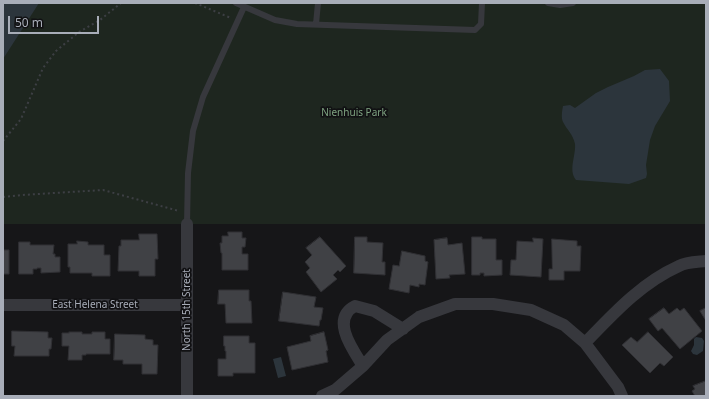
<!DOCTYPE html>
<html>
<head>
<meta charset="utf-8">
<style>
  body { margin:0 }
  #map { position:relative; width:709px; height:399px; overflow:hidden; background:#161618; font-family:"Noto Sans",sans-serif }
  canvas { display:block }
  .frame { position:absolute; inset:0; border:4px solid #a8adb8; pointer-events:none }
  .scale { position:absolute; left:8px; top:16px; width:91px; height:18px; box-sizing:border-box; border:2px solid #a8adb8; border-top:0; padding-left:5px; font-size:12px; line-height:14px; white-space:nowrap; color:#a8adb8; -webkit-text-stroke:3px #111113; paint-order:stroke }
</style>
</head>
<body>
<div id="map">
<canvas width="709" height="399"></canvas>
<div class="frame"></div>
<div class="scale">50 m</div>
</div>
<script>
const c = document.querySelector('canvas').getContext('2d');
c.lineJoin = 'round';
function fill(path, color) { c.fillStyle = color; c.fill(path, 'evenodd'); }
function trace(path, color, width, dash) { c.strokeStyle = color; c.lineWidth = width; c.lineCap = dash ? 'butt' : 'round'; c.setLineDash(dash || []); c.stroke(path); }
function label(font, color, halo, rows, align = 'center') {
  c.font = font + ' "Noto Sans",sans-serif'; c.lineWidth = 3.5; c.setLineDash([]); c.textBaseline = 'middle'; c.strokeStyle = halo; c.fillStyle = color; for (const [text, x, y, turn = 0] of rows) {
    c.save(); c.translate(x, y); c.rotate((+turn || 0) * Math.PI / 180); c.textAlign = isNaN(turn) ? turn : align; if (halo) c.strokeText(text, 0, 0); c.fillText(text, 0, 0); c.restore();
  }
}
fill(new Path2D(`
  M3,3H706V224H3Z`), '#1e261f');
fill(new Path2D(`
  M3,3H39L3,59Z
  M660,69L669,81L670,101L655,126L650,140L646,165L647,174L646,178L629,184L576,180C568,170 576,156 575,144C573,134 567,130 563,122C561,118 562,111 563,106L570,105L575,108L596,93L608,87L634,76L645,70Z
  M696,337L702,338L704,341L703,351L697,355L693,354L691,351L694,345V339Z
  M281,357L286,376L278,378L273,359Z`), '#2c353c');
const building = new Path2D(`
  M228,232H242V238H246L245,247H242V254H248V270H222V253H221L220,243H222V236H228Z
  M139,234H157L158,259H155V276H139V271H118L119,246H121V240H139Z
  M320,237L346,266L340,272L338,270L333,275L337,279L321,292L306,272L310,268L305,262L312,255L306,248Z
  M355,237H367V242L383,243L382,262H385V275L354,273Z
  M472,237H482V239H496V260H502V275L484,276V273H480V275H472Z
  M447,238L448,245L462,243L465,274L449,275L450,278L436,279L434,240Z
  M533,238L543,239L541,277L510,275L511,260H516L517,241L533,242Z
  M552,239L577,241V246H581L580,271H564V280H549V269H552Z
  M77,241L88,242V245H104V255H110V276H92V273H70V267H68V244H77Z
  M19,242H30V245H54L53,254H55V257H60V272L41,273V268H37V269H33V274H19Z
  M3,250H9V274H3Z
  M402,251L425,256V261L428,262L425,285L419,284V287L410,285L409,293L389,289L393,265L399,266Z
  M219,290H249V301H251L252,323H226L225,304H218Z
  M283,292L316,297L314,307L323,308L321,320H320L319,326L279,321Z
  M664,308L669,314L677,308L680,311L684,308L702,331L680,349L662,328L658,331L649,319Z
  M706,308V321L700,311Z
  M12,331L48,332V338H52L51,349H49V356H14L15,346H12Z
  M69,332H82V334H92V332H105V339H110V354H86V355H82V360H68L69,346H62V333H69Z
  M324,332L328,350L326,351L328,362L292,370L287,347L311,341L310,336Z
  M648,332L673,357L664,366L660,363L650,373L622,345L631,337L637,342Z
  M115,334L145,335V339L153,340V345H158L157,374H142V364H123V360H114Z
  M224,336H249V343H255V373H233V376H218V359H226V351H225V346H224Z
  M706,381V396H695L692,391L695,389L693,386Z`);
fill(building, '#404145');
trace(building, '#303034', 1);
trace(new Path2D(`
  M195,3L231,18
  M3,141L21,119L43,68L56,51L79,32L100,20L121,3
  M3,197L22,195L103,190L179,211`), '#3d3f44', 2, [2, 3]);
trace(new Path2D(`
  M236,3L275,20L297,24L475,30L481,24L482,3
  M548,3L560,5L573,3
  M316,24L318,3
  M187,224L188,173L193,131L203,97L244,7`), '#37383d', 6);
trace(new Path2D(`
  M3,305H186
  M585,343L618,387L622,396
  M363,366C353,350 330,319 355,306L374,311L403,329
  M187,396V224
  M322,396L335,390L363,366L387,340L419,317L455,304H493L531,310L564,325L585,343C613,314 641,283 679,266C686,262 697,262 706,261`), '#37383d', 12);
label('10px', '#7fa381', '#111113', [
  ["Nienhuis Park",354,113]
]);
label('10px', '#a8adb8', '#111113', [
  ["East Helena Street",95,305],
  ["North 15th Street",187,310,-90]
]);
</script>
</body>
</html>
